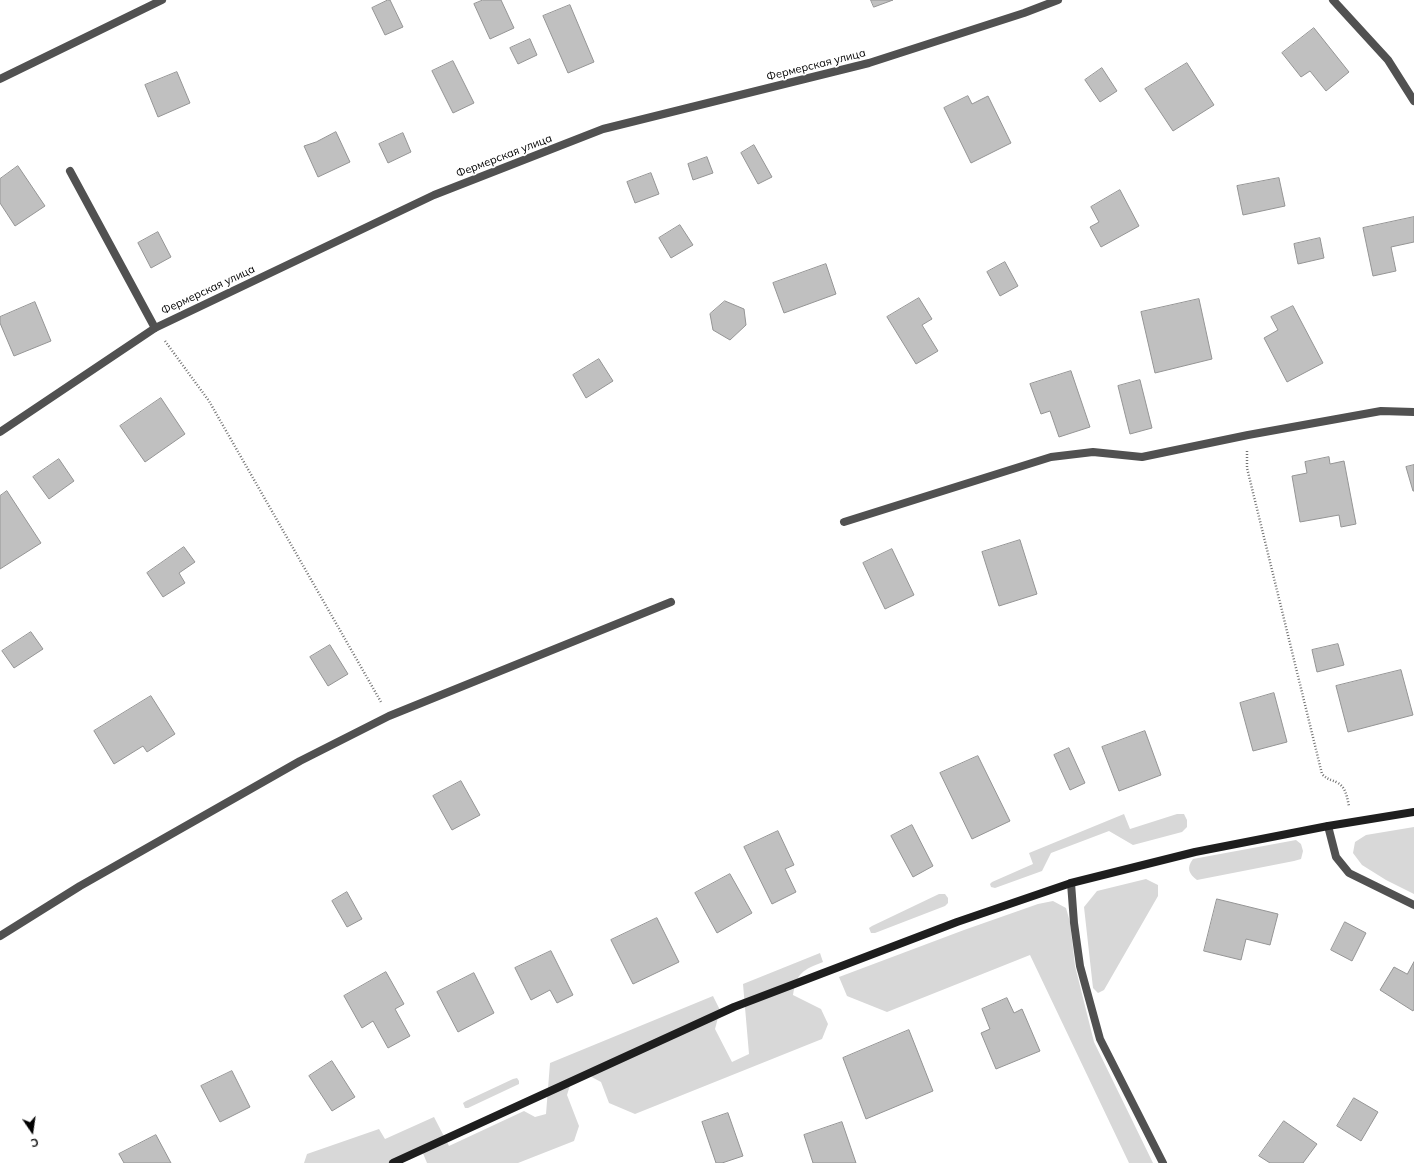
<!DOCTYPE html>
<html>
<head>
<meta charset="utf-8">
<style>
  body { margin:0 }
  #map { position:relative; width:1414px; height:1163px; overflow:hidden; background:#fff; font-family:Mulish,sans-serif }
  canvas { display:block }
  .north { position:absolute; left:12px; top:1111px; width:40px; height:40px; -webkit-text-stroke:3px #fff; paint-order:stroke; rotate:167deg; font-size:11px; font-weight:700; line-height:16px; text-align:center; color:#000 }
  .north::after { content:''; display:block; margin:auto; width:14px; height:18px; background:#000; clip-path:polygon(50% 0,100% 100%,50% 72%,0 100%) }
</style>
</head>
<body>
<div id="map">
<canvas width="1414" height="1163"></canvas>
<div class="north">С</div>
</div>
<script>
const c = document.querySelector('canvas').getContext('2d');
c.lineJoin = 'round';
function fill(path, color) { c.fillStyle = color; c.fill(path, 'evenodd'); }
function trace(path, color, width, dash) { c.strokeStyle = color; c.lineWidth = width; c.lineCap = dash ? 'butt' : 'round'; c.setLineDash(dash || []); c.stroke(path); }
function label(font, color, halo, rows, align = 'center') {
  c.font = font + ' Mulish,sans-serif'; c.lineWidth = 3.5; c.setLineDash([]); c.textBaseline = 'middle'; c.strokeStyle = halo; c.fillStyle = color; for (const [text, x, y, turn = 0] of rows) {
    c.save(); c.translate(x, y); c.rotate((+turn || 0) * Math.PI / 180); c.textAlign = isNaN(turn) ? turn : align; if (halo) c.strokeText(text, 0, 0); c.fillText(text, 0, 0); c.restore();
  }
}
fill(new Path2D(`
  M1124,814L1130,829L1177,814H1184L1187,820V827L1182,832L1133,845L1109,831L1051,853L1042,871L995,888L991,887L990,884L992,882L1033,864L1029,853Z
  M1414,827V894L1386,880L1362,865L1353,853L1355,842L1366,835Z
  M1296,840L1301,844L1303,851L1301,859L1294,861L1197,880C1189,874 1186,868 1193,859Z
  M1146,879L1158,885V896L1104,990L1098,993L1093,988L1084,907L1097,891Z
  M939,894H945L948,898V903L945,906L875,933H871L869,928L872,926Z
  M1053,901L1066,908L1070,922L1075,966L1094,1042L1153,1163H1129L1030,955L887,1012L847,996L839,977L964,930L1038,904Z
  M820,953L823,962C803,970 797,972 793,995L821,1009L828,1024L822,1039L635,1114L609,1103L601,1082L586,1074L571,1082L567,1095L579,1126L574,1141L518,1163H427L422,1151L399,1163H304L307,1154L379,1129L385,1139L434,1117L449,1146L524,1111L535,1117L546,1114L550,1063L713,996L720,1010L715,1029L732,1062L749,1054L743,984Z
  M517,1078L519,1081V1084L468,1108H465L463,1103L466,1101L513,1079Z`), '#d8d8d8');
const building = new Path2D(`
  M388,0H390L403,27L385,35L372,8Z
  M483,0H501L514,28L490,39L474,4Z
  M871,0H893L874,7Z
  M570,5L594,62L568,73L543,16Z
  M1314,28L1349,72L1326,91L1310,71L1301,77L1282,53Z
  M530,39L537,55L518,64L510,48Z
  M453,61L474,103L453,113L432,71Z
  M1187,63L1214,105L1173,131L1145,89Z
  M1102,68L1117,91L1100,102L1085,80Z
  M177,72L190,103L158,117L145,85Z
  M968,96L972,104L988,96L1011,143L971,163L944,108Z
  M336,132L350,162L318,177L304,146L316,142Z
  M403,133L411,152L388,163L379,144Z
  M754,145L772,177L758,184L741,153Z
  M707,157L713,173L693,180L688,164Z
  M18,166L45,206L15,226L0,203V179Z
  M651,173L659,194L635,203L627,182Z
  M1279,178L1285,206L1243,215L1237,186Z
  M1120,190L1139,226L1101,247L1090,227L1099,222L1091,207Z
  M1414,217V242L1391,247L1396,271L1373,276L1363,228Z
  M680,225L693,245L671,258L659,238Z
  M158,232L171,257L151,268L138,243Z
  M1320,238L1324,258L1298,264L1294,244Z
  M1005,262L1018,286L1000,296L987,272Z
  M826,264L836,294L784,313L773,283Z
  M919,298L932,319L922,325L938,351L916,364L887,317Z
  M1199,299L1212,359L1155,373L1141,312Z
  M725,301L744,309L746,325L730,340L713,330L710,314Z
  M35,302L51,341L14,356L0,323V317Z
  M1293,306L1323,363L1287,382L1264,338L1278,330L1271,317Z
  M599,359L613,381L586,398L573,375Z
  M1071,371L1090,427L1059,437L1050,411L1041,414L1030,384Z
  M1140,380L1152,428L1130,434L1118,386Z
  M161,398L185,434L145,462L120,426Z
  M1329,457L1330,464L1344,461L1356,524L1341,527L1339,515L1300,522L1292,476L1307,473L1305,462Z
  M59,459L74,481L49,499L33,477Z
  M1414,465V491H1413L1406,467Z
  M7,491L41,543L0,569V496Z
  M1020,540L1037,594L999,606L982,552Z
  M184,547L195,562L179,573L185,583L163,597L147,573Z
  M892,549L914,595L885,609L863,563Z
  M31,632L43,649L14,668L2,651Z
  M1338,644L1344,665L1317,672L1312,650Z
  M330,645L348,674L328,686L310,657Z
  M1401,670L1413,715L1348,732L1336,686Z
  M1274,693L1287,742L1253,751L1240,703Z
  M151,696L175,734L147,752L143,746L114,764L94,731Z
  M1145,731L1161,775L1119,791L1102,747Z
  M1069,748L1085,783L1070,790L1054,755Z
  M978,756L1010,821L972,839L940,773Z
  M461,781L480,815L452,830L433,796Z
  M912,825L933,866L913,877L891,836Z
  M778,831L794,865L785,869L796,892L772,904L744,847Z
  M730,874L752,913L717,933L695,893Z
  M347,892L362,919L347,927L332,901Z
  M1217,899L1278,914L1270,945L1246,939L1241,960L1204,951Z
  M657,918L679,962L633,984L611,940Z
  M1345,922L1366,933L1352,961L1331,950Z
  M551,951L573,995L557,1003L550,990L531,1000L515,968Z
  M1414,962V1009L1413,1011L1380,990L1394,967L1407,974Z
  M386,972L404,1004L395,1009L410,1036L388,1048L373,1021L362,1028L344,996Z
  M474,973L494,1013L458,1032L437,992Z
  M1007,998L1014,1013L1022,1009L1040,1051L996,1069L981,1033L990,1029L982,1009Z
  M909,1030L933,1091L866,1119L843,1058Z
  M332,1061L355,1097L332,1111L309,1076Z
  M232,1071L250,1107L220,1122L201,1086Z
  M1354,1098L1378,1112L1361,1141L1337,1126Z
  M728,1113L743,1156L722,1163H716L702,1122Z
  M1284,1121L1317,1144L1303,1163H1270L1259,1156Z
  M842,1122L856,1163H813L804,1135Z
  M156,1135L171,1163H124L119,1154Z`);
fill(building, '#c0c0c0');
trace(building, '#959595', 1);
trace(new Path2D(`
  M165,341L209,401L381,702
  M1247,451V468L1322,774C1329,781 1331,779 1338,783C1346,788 1347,797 1349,806`), '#737373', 2.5, [1, 2]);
trace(new Path2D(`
  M70,171L155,328
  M844,522L1051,457L1093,452L1142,457L1248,435L1381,411L1414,412
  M1328,826L1336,857L1349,873L1414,905
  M0,936L80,886L300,761L389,716L671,602`), '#515151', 8);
trace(new Path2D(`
  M1333,0L1388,60L1414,101
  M0,79L162,0
  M0,432L155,328L434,195L603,129L869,63L1024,13L1058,0
  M1071,883L1074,923L1080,966L1100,1039L1163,1163`), '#515151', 8);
trace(new Path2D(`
  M393,1163L734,1007L957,922L1071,883L1195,852L1328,826L1414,812`), '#1e1e1e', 8);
label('11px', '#000', '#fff', [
  ["Фермерская улица",816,65,-14],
  ["Фермерская улица",504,156,-21],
  ["Фермерская улица",208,290,-25]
]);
</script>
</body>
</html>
